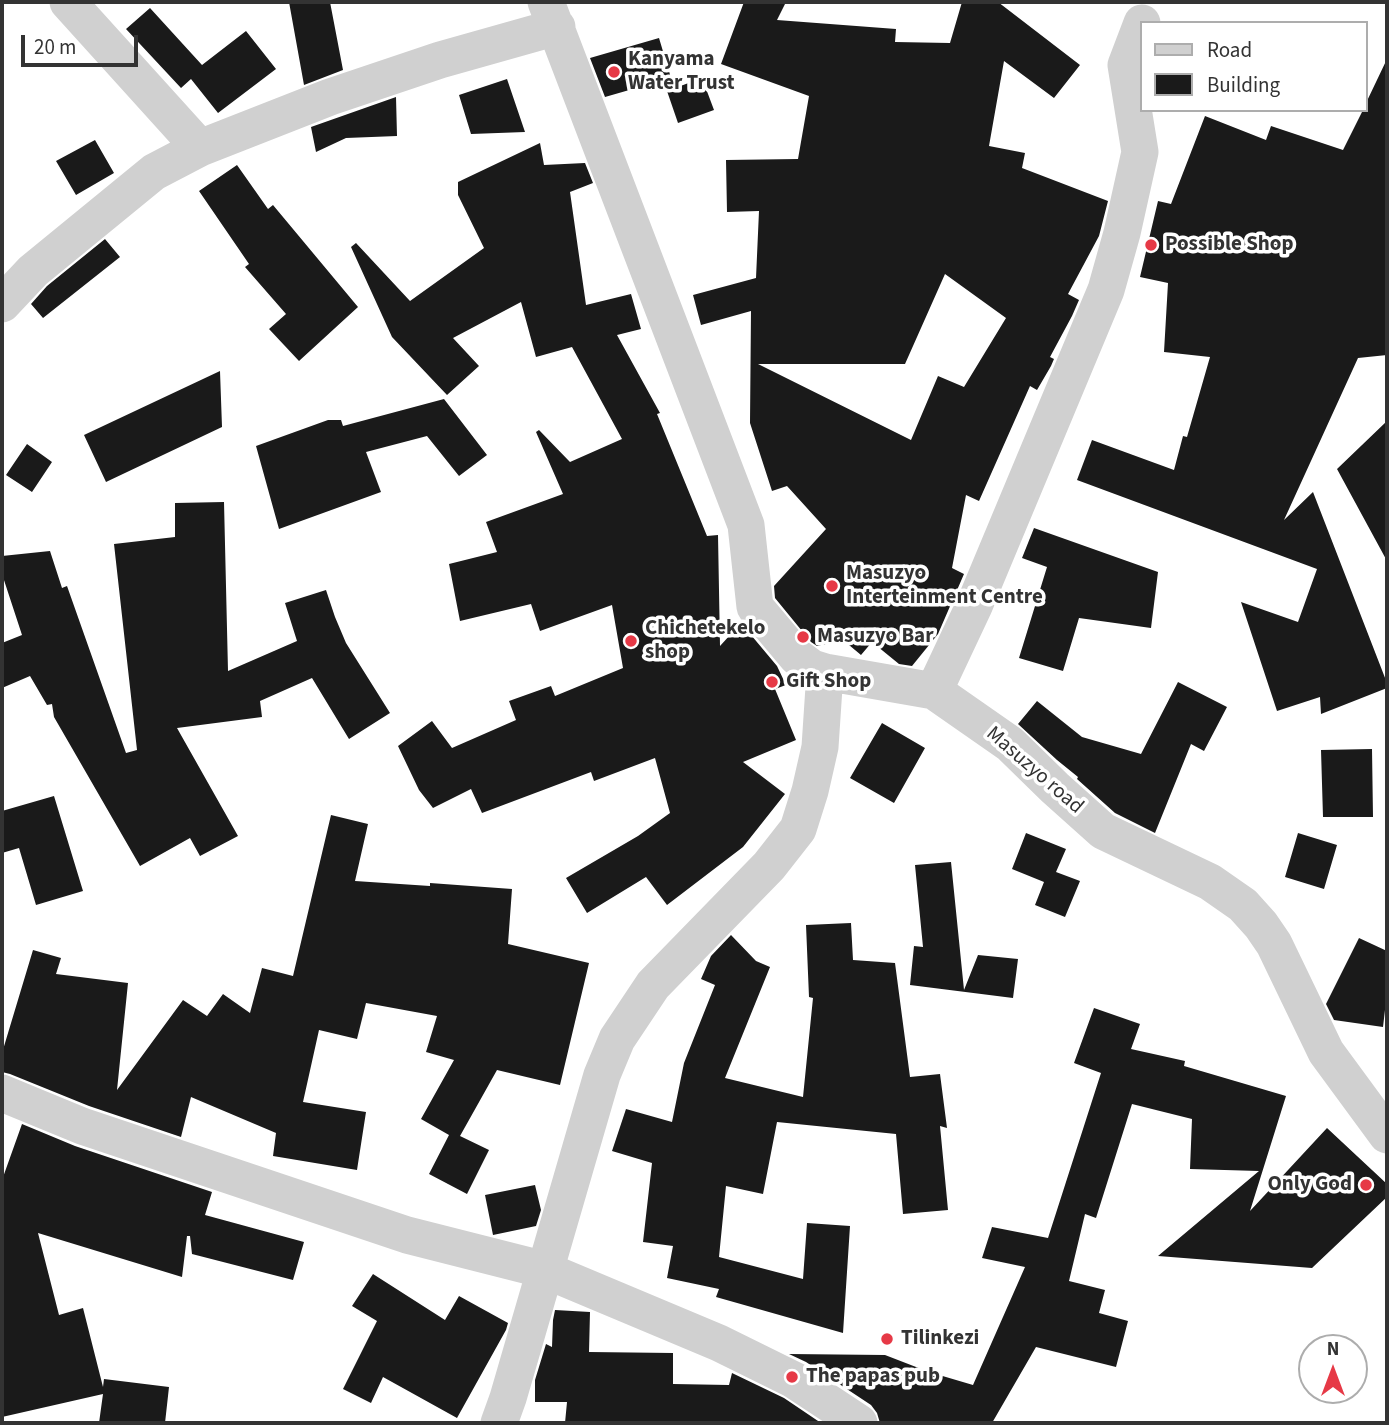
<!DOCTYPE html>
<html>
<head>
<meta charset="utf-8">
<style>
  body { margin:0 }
  #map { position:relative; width:1389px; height:1425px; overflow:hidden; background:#fff; font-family:"Source Sans 3",sans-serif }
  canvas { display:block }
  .frame { position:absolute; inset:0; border:4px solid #333; pointer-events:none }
  .legend { position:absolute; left:1140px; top:21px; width:228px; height:91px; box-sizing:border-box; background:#fff; border:2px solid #adadad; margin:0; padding:9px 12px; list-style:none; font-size:21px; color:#333 }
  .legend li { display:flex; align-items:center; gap:14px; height:35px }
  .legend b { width:35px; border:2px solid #adadad }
  .north { position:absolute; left:1298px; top:1334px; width:70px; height:70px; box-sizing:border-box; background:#fff; border:2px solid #adadad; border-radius:50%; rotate:0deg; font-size:19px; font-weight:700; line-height:28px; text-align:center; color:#333 }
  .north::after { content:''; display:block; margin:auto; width:24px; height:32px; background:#e63946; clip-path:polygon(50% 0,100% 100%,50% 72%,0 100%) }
  .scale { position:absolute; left:21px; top:35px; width:117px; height:32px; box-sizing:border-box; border:4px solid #333; border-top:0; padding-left:9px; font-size:21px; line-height:24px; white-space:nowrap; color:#333; -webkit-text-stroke:5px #fff; paint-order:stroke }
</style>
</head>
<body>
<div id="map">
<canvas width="1389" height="1425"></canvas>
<div class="frame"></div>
<ul class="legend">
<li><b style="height:9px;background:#d0d0d0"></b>Road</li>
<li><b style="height:19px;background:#1a1a1a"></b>Building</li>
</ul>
<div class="north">N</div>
<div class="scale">20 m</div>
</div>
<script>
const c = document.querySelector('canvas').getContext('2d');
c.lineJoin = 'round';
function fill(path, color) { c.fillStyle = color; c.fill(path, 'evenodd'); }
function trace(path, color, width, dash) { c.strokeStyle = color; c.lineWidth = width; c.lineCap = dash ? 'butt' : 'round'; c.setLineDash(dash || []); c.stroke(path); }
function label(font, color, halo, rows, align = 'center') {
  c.font = font + ' "Source Sans 3",sans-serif'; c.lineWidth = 7; c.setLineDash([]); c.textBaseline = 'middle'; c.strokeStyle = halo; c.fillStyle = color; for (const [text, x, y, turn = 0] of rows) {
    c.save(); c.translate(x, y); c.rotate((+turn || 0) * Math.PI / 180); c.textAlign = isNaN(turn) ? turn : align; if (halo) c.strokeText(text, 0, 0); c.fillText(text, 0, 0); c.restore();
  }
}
fill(new Path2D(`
  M289,2H330L343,70L304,85Z
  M744,2H786L777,20L896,29L895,42L950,43L962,2H998L1080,65L1054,98L1004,61L989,146L1025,153L1022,168L1108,201L1099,236L1068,294L1079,300L1072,316L1050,357L1054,359L1051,366L1037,390L1030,386L979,501L966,495L952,568L964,574L938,634L912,666L899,664L872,642L861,655L843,640L817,646L811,642L775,598L774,586L826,529L787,486L772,491L750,423L751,311L701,325L693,295L756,278L759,211L727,212L726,160L798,159L809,96L721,64ZM945,274L1006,318L964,387L938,376L911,440L758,364H905Z
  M150,8L202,65L246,31L276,69L218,113L191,79L181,88L126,29Z
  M659,38L671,78L605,97L590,58Z
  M1387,59V355L1358,358L1284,520L1313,492L1387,683V688L1321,714L1320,697L1277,711L1241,602L1298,622L1317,569L1077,480L1092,440L1174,470L1183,436L1187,437L1210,357L1164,352L1168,283L1140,277L1158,201L1171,204L1205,116L1266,140L1271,126L1343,150L1363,110H1366V103Z
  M702,78L714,110L678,123L667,91Z
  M507,79L525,132L471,134L459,95Z
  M396,97L397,136L346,138L316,152L311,127Z
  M95,140L114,173L76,195L56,161Z
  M540,143L544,165L585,163L593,183L570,192L586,305L631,294L641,329L617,335L660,413L657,414L707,536L718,535L720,646L741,623L777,666L786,685L775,689L796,740L743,762L785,794L743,847L667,905L646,877L587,913L566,878L638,836L670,813L655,758L594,781L591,772L482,813L471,789L433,808L419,790L398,746L432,721L452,748L516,720L509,701L551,686L555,696L623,668L612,605L540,631L531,604L460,621L449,564L497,552L486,522L563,494L536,432L539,430L570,462L622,439L572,347L536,357L521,302L453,338L479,366L447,395L392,337L351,247L356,243L410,301L484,248L458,195V182Z
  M237,165L268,209L273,205L358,307L299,361L269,329L286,314L245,267L249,264L199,191Z
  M105,239L120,257L43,318L31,304L47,286Z
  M220,371L222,427L106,482L84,435Z
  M444,399L487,455L459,476L427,436L366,452L381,492L279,529L256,446L328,420H341L343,426Z
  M1387,421V561L1337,469Z
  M27,444L52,462L32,492L6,475Z
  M224,502L228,671L297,641L285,603L326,590L335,617L346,643L390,713L349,739L312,678L260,701L262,717L177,728L238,836L200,856L190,838L140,866L54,717L52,704L47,705L30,676L2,688V643L22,635L2,574V556L50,551L62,588L67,586L126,753L137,750L114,544L175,537V503Z
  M1034,528L1158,572L1151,628L1079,618L1063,671L1019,658L1047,567L1022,558Z
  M1178,682L1227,707L1204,751L1191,744L1155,833L1115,813L1077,779L1078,777L1057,760L1018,724L1037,701L1082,737L1141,754Z
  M882,723L925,748L894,803L850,778Z
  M1372,749L1373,817H1323L1321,750Z
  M54,796L83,891L36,905L19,848L2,853V811Z
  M331,815L368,824L355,881L430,886V883L512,889L508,944L589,963L560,1085L497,1070L460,1136L489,1150L467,1194L429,1174L449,1135L421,1119L454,1060L426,1052L437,1016L366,1003L357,1039L319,1030L303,1102L366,1112L357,1170L273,1156L276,1133L191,1097L181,1137L89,1106L10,1074L2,1072V1053L33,950L61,958L56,974L128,983L117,1090L183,1000L207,1016L223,994L250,1013L262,968L293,976Z
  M1026,833L1066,849L1056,872L1080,881L1065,917L1035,905L1044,882L1012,869Z
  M1298,833L1337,845L1324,889L1285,877Z
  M951,862L964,990L978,955L1018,959L1013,998L910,985L914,946L923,947L915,865Z
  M851,923L853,960L895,963L910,1077L940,1074L947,1128L940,1126L948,1210L903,1214L896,1134L777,1122L763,1194L726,1186L719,1257L803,1279L807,1223L850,1226L843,1333L716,1297L719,1289L667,1278L673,1246L643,1242L652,1163L612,1151L626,1109L672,1122L684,1063L715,985L701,979L711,956L731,935L756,961L770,967L725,1078L803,1097L813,998L809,997L806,925Z
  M1359,938L1387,951V1004L1385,1010L1383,1027L1334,1020L1326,1004Z
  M1094,1008L1140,1024L1131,1049L1185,1061L1184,1066L1286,1096L1250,1211L1327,1128L1387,1184V1197L1312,1268L1158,1256L1259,1171L1190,1169L1192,1119L1132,1104L1096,1218L1085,1214L1069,1281L1105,1290L1099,1313L1128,1321L1116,1367L1036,1347L992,1423H880L877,1413L871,1405L806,1362L789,1354L885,1355L929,1372L973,1385L1025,1267L982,1258L992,1227L1048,1238L1101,1073L1074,1063Z
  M22,1124L75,1146L212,1192L205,1215L304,1242L293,1280L192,1254L190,1236H187L182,1277L38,1233L59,1315L83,1308L103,1387L104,1379L169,1387L165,1423H99L103,1394L2,1417V1180Z
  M535,1185L541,1210L536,1226L493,1235L485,1195Z
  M373,1274L445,1320L459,1296L508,1323L506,1330L457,1418L383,1377L371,1403L343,1389L377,1321L352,1306Z
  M555,1310L590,1312L589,1352L673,1353V1384L729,1385L732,1373L784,1398L821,1423H565L567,1402H535V1380L546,1344L552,1347L553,1320Z`), '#1a1a1a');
trace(new Path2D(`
  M68,2L200,148
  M546,2L746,525L755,607L797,657L812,668L825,672L934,691L1010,744L1055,788L1103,831L1210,882L1243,905L1261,925L1274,944L1326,1052L1387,1135
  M2,304L33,271L154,172L200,148L330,97L440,60L557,27
  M934,691L974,606L1106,290L1122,233L1140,152L1126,65L1142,23
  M2,1093L82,1126L407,1235L545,1270L719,1343L794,1380L859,1423
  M499,1423L508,1398L602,1075L617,1039L653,985L769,866L798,829L810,791L820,747L825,672`), '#d0d0d0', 37);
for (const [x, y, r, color] of [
  [614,72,7,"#e63946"],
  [1151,245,7,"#e63946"],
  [832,586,7,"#e63946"],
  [803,637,7,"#e63946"],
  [631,641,7,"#e63946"],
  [772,682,7,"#e63946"],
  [1366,1185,7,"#e63946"],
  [887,1339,7,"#e63946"],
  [792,1377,7,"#e63946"]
]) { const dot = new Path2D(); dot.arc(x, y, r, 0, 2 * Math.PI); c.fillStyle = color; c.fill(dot); trace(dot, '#fff', 2.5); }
label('bold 21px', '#333', '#fff', [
  ["Kanyama",628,60],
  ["Water Trust",628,84],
  ["Possible Shop",1165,245],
  ["Masuzyo",846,574],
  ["Interteinment Centre",846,598],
  ["Chichetekelo",645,629],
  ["shop",645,653],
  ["Masuzyo Bar",817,637],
  ["Gift Shop",786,682],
  ["Only God",1352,1185,"right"],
  ["Tilinkezi",901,1339],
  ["The papas pub",806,1377]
], 'left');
label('21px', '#333', '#fff', [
  ["Masuzyo road",1034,771,41]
]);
</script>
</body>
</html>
